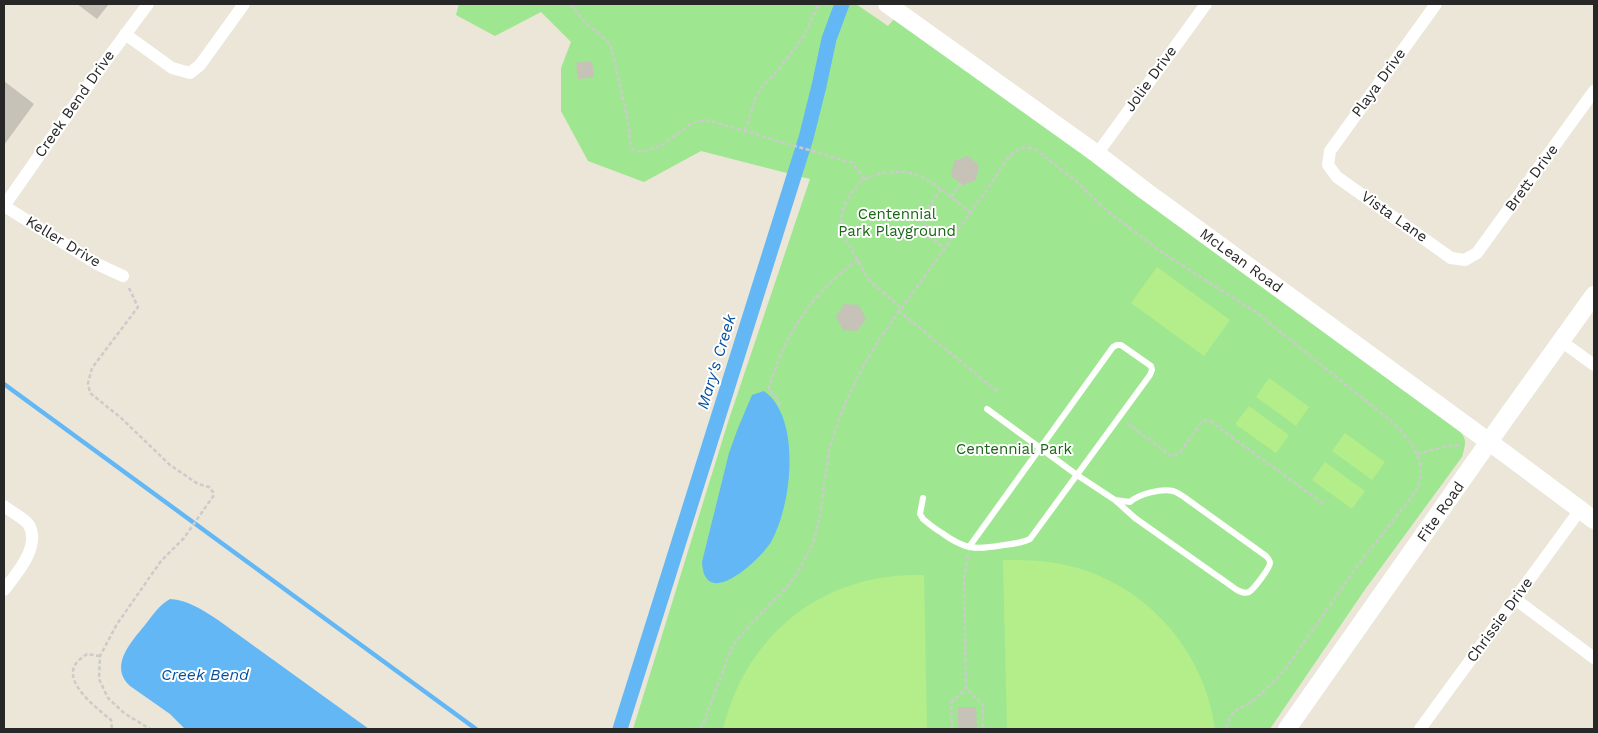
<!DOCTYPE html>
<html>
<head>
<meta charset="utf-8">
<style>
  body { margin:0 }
  #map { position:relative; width:1598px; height:733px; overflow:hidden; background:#ebe6d7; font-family:"Work Sans",sans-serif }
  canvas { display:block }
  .frame { position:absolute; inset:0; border:5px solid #272727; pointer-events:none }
</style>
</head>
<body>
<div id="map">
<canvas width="1598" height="733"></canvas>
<div class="frame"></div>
</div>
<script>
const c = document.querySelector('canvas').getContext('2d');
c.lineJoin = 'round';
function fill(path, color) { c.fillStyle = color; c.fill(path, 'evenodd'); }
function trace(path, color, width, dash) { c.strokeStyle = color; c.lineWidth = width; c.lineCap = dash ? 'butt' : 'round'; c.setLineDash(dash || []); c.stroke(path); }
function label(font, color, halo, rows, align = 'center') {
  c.font = font + ' "Work Sans",sans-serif'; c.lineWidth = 4; c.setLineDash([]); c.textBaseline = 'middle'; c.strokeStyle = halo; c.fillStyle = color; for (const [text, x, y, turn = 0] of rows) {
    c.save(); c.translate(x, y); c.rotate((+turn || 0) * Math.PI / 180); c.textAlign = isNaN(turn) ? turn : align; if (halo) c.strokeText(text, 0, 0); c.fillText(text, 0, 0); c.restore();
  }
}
fill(new Path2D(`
  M459,4H856L888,26L894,19L1037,121L1453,425C1467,437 1467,440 1462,457L1366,588L1270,729H633L728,422L810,179L701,151L644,182L588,161L561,111V68L571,42L541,12L495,36L456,15Z`), '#9fe690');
fill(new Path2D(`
  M1157,267L1230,320L1204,356L1131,303Z
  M1269,378L1309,407L1296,426L1256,397Z
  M1249,406L1289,435L1276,453L1235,424Z
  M1345,433L1385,462L1372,480L1332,451Z
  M1325,462L1365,491L1352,509L1312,480Z
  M1003,560C1023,560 1042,560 1061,564C1142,580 1204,647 1215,729H1007Z
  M911,575H924L927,729H723C740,660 786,605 855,584C873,578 892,576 911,575Z`), '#b4ee8a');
fill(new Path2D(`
  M764,391C802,418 792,506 771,542C760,560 704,612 702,562L729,453L738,428L752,395Z
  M170,599C188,600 203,610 218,620L369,729H185L170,714L130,686C108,666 132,641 145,625C153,615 159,605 170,599Z`), '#63b7f5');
trace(new Path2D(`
  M4,384L476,729`), '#63b7f5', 4.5);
trace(new Path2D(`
  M620,729L806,138L819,86L829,39L842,4`), '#63b7f5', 15);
fill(new Path2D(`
  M77,4H109L97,19Z
  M592,61L594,77L578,79L576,63Z
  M4,81L34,104L4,145Z
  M968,156L979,165L976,180L963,185L951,176L954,161Z
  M844,304L859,305L866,319L857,331L843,330L836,317Z
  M958,707H976L977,729H958Z`), '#c6c2b7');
trace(new Path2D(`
  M570,4L585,22L607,41L611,46L629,126L630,140L631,147L634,150L638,151H645L661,146L691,123L707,120L853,163L864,179C848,195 837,210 843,234L869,280L899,306V311L998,392
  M745,131L756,97L762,87L778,70L802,39L819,4
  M864,179C915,159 932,183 970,212
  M941,189L925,212V223L928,235L944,248
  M951,197L961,183
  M129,288L138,307L92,368L88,383L90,393L120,417L170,465L198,484L209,487L213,492L214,495L184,538L161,561L117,624L100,656L99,679L108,698L124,713L150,729
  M780,405L776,397L769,390V387C787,331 810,295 858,260
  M1127,423L1171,456L1176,455L1180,452L1202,422L1206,420L1210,421L1325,505
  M1417,454L1448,446L1460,445
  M968,555L964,578L966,688L983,705V729
  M100,656L87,654C83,657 78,660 75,665C64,684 98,709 111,720L112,729
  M701,729L732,647L745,630L787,587L798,572L813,543L820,516L829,450L833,437L846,401L863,367L878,341L991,184C998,173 1007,154 1021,148C1024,147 1029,148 1033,148L1075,180L1101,206L1160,251L1257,313L1392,422C1412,441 1431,466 1414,494L1358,565L1286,668C1277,679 1266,689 1255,699C1239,712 1232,706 1226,729
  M952,729L951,703L966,688`), '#cbcbcb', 2.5, [4, 2.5]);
trace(new Path2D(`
  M987,409L1077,475L1115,500L1135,518L1237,590C1241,592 1245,594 1249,592C1253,590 1270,568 1270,563C1270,560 1268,558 1266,556L1184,497C1181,495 1177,492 1173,491C1162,488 1139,494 1130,502L1115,500
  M923,498L920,514L923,519C929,524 935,529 942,533C965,550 976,550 1004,545C1013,544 1022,543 1030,539L1150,375L1152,370L1151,366L1121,345H1117L1113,347L969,547`), '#fff', 6);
trace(new Path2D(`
  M1436,4L1330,151L1328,165L1337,177L1451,258L1465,260L1477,253L1594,91
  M125,34L172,68L190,73L200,65L244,4
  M1097,154L1206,4
  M4,206L99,70L148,4
  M4,206L97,264L123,276
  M1561,341L1594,365
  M4,506C10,511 25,519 29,525C41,547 16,574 4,590
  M1515,599L1594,658
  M1420,729L1580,510`), '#fff', 12);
trace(new Path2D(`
  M887,4L1097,154L1144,190L1507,455L1594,520
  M1287,729L1500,426L1594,295`), '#fff', 18);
label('15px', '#272727', '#fff', [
  ["Jolie Drive",1151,79,-54],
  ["Playa Drive",1379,83,-54],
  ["Creek Bend Drive",75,104,-55],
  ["Brett Drive",1532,178,-54],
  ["Vista Lane",1394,217,35],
  ["Keller Drive",63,242,31],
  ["McLean Road",1241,261,36],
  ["Fite Road",1441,512,-55],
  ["Chrissie Drive",1500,620,-54]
]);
label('15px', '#196715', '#fff', [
  ["Centennial",897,215],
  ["Park Playground",897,232],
  ["Centennial Park",1014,450]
]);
label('italic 16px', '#06519d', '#fff', [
  ["Mary's Creek",717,362,-73],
  ["Creek Bend",205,675]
]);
</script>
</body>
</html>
